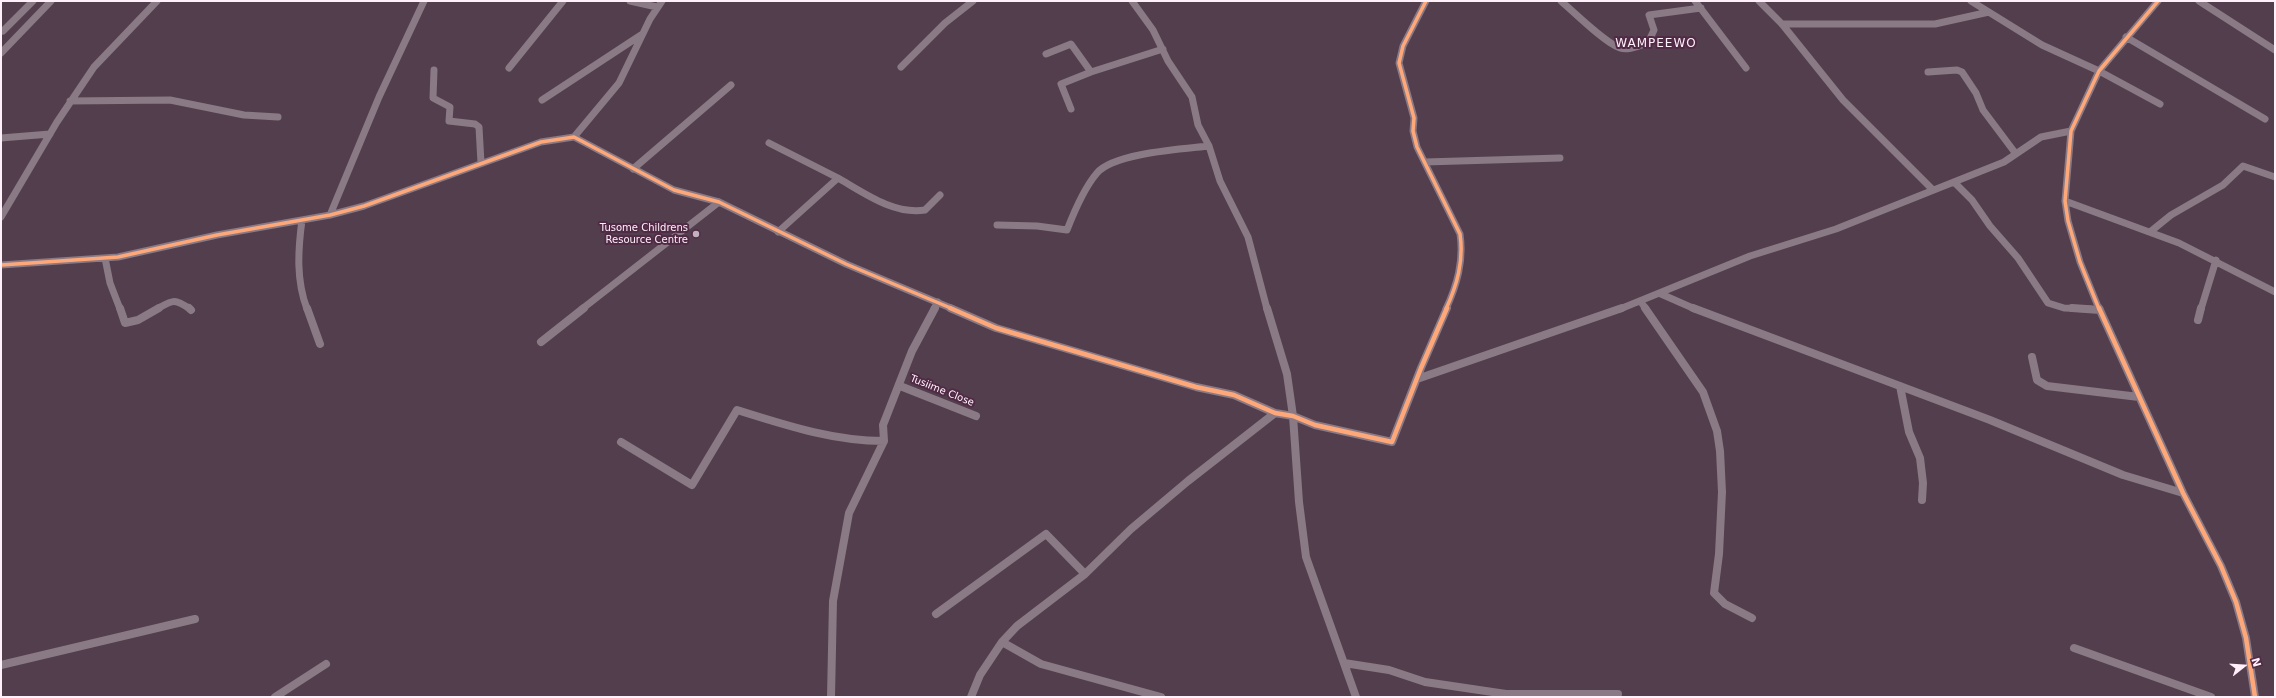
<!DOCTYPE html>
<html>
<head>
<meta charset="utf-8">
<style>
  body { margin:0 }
  #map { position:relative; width:2276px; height:698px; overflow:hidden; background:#533e4d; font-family:"DejaVu Sans",sans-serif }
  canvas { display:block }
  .frame { position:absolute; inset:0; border:2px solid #fff0fa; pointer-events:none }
  .north { position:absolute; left:2224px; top:646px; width:40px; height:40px; -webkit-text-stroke:3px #512b46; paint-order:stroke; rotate:73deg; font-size:11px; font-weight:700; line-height:16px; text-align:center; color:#fff0fa }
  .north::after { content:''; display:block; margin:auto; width:14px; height:18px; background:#fff0fa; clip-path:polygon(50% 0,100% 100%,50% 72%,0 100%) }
</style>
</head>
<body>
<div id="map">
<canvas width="2276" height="698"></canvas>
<div class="frame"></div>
<div class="north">N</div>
</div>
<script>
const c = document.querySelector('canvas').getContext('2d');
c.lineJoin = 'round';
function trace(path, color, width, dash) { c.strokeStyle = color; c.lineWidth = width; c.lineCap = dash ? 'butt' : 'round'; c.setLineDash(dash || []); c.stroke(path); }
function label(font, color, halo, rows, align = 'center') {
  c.font = font + ' "DejaVu Sans",sans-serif'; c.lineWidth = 4; c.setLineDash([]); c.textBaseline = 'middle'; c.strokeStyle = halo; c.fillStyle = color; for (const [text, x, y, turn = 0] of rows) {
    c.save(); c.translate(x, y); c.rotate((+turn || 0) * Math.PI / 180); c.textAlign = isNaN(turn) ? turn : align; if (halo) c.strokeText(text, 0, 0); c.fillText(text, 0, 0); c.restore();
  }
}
trace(new Path2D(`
  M630,1L657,7
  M1132,1L1153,30L1168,61L1192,97L1198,125L1209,146L1220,181L1248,237L1267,309
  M1426,1L1403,46L1399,63L1414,118L1413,131L1417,147L1460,234C1464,261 1457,285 1446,309
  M1561,1C1575,13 1605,43 1620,48C1629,51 1640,45 1648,43L1654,30L1649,15L1701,8
  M1695,1L1746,68
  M1759,1L1782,24L1843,100L1933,190
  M1971,1L2042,45L2099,71L2160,104
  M2199,1L2275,50
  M1782,24H1935L1989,12
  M3,31L33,1
  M2126,37L2265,119
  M1,53L51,1
  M1046,54L1071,44L1091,72L1163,49
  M901,67L945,23L973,1
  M509,68L563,1
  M434,70L433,98L450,107L449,121L475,124L479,127L481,163
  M1928,72L1957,70L1962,72L1976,93L1983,110L2016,154
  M542,100L641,35
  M70,101L170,100L244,115L278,117
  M1071,109L1061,84L1091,72
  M574,137L619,83L650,19L662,1
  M1,138L50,134
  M769,143L838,178L778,232
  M1425,162L1560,158
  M633,169L731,85
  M838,178C864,193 894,215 925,210L940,195
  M1954,182L1972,200L1990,226L2018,258L2048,303L2064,308L2090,309
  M2065,201L2179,243L2275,292
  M330,215L379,97L424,1
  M1,217L57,122L94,67L157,1
  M302,220C298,250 296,280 307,309
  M997,225L1037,226L1067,230C1074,212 1084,188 1097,173C1114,153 1183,149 1209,146
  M2150,232L2171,215L2223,185L2243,166L2275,177
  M105,258L110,283L120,309
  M1,265L118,257L217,235L330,215L364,206L541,142L574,137L674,190L719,202L846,264L953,309
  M1661,294L1695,309
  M1641,302L1646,309
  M157,309C173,300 174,298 190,309
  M582,309L719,202
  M934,309L938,302
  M1620,309L1750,256L1836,229L2004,162L2041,137L2071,131
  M2099,309L2080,262L2068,221L2065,201L2071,131L2099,71L2158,1
  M2201,309L2216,260`), '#8a7a85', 7);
trace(new Path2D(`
  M120,308L125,323L138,320L159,308
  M189,308L191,310
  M307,308L320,344
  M950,308L996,328L1196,387L1234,395L1275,413L1293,416L1315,425L1392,442L1421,368L1447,308
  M1267,308L1287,374L1293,416L1299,502L1306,557L1356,697
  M1645,308L1703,392L1717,431L1720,451L1722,492L1719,554L1714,593L1725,604L1752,618
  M1693,308L1990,420L2123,475L2183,493
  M2072,308L2100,310
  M2099,308L2183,493L2221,566L2236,602L2246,638L2255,697
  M2198,320L2201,308
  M541,342L584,308
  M2032,357L2037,380L2047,386L2139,397
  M1417,379L1622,308
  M900,386L976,416
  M1900,386L1909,432L1920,458L1923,483L1922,500
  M621,442L692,485L737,410C785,425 833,441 884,441
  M936,614L1046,534L1085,574
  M1002,642L1041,664L1161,697
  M2074,648L2211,697
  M1344,663L1389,670L1425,682L1506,694H1618
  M1,665L195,619
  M275,697L326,664
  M831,697L833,601L849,513L884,441L883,425L912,351L935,308
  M971,697L980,675L1002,642L1017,626L1085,574L1131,529L1188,481L1275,413`), '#8a7a85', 8);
trace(new Path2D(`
  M1426,1L1403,46L1399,63L1414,118L1413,131L1417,147L1460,234C1464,261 1457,285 1446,309
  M1,265L118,257L217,235L330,215L364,206L541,142L574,137L674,190L719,202L846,264L953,309
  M2099,309L2080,262L2068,221L2065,201L2071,131L2099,71L2158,1`), '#fea87a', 3.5);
trace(new Path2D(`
  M950,308L996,328L1196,387L1234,395L1275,413L1293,416L1315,425L1392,442L1421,368L1447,308
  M2099,308L2183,493L2221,566L2236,602L2246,638L2255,697`), '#fea87a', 4.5);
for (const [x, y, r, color] of [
  [696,234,4,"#c3b2bd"]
]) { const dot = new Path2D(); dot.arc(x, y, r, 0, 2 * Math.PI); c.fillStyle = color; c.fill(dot); trace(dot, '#512b46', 1.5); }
label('10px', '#fff0fa', '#512b46', [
  ["Tusome Childrens",688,228],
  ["Resource Centre",688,240]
], 'right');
label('10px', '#fff0fa', '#512b46', [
  ["Tusiime Close",942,391,22]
]);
c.letterSpacing = '1px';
label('12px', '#fff0fa', '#512b46', [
  ["WAMPEEWO",1656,44]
]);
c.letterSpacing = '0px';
</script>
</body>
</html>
